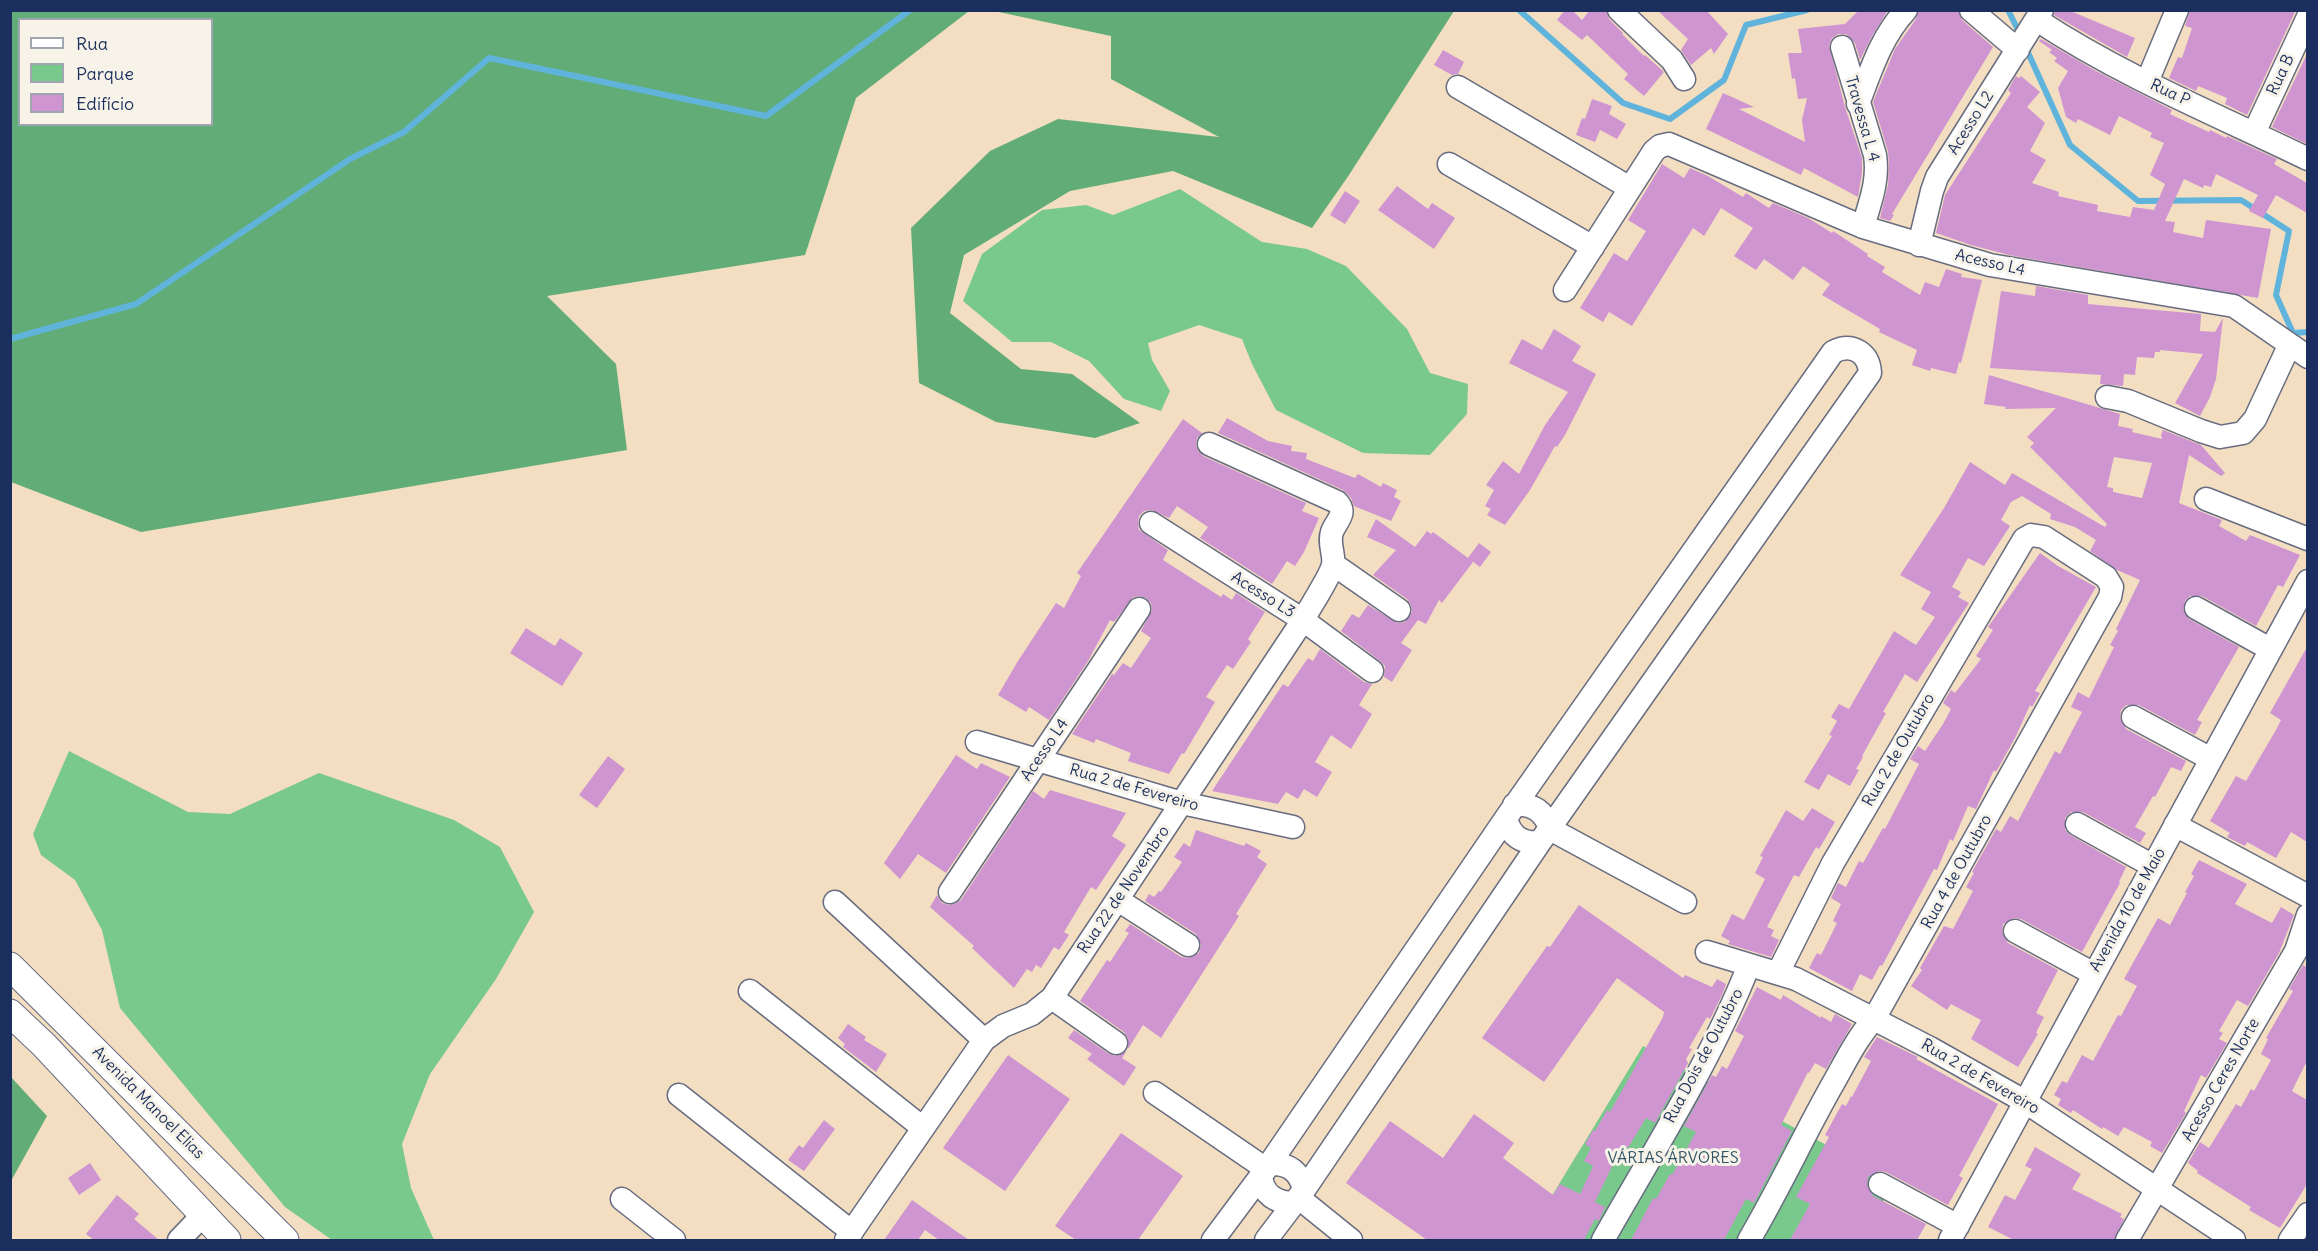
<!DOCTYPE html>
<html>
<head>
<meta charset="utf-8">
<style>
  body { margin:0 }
  #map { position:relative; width:2318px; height:1251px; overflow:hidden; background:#f3dec1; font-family:Delius,sans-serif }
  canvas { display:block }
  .frame { position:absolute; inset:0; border:12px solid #1b2f5e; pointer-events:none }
  .legend { position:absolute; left:18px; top:18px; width:195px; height:108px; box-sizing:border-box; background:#f7f3e8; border:2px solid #9fa5b1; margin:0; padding:8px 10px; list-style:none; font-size:18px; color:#1b2f5e }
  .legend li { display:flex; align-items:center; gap:12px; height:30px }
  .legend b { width:30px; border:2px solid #9fa5b1 }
</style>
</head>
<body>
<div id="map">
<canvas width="2318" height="1251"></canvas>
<div class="frame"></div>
<ul class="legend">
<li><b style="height:8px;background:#fff"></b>Rua</li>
<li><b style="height:16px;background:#78c98b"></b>Parque</li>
<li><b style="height:16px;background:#ce95d1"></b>Edifício</li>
</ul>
</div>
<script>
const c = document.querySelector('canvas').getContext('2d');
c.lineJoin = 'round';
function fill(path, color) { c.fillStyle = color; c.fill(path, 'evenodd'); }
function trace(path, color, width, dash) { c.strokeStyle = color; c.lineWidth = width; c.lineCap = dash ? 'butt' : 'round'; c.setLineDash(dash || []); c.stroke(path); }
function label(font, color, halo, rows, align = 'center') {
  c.font = font + ' Delius,sans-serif'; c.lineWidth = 6; c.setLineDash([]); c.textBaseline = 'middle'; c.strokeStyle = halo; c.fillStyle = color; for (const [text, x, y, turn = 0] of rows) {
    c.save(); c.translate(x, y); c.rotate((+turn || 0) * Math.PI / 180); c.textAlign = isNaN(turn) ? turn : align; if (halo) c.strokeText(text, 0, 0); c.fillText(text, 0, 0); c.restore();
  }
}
fill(new Path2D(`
  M1180,189L1262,242L1307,249L1346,266L1407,329L1430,373L1468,384L1467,414L1430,455L1363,453L1276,410L1252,364L1242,339L1199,325L1148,343L1152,360L1170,391L1161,411L1124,399L1089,361L1051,342H1012L963,301L982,254L1042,210L1086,205L1113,215Z
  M69,751L188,812L230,814L319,773L454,820L500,847L534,912L496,979L430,1074L402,1144L411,1188L434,1240H332L285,1207L120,1008L102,930L75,880L41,855L33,834Z
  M1643,1046L1895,1182L1860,1240H1525Z`), '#78c98b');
fill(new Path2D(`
  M10,11L11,10L969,11L856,98L805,255L547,296L616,364L627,450L141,532L11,482ZM20,20H212V124H20Z
  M994,11H1454L1349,175L1312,228L1173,171L1070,191L964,255L950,313L1021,369L1072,374L1140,423L1095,438L996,422L919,383L911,228L990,151L1058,119L1219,137L1111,79V36Z
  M11,1077L47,1116L11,1181Z`), '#62ad77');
trace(new Path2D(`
  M1519,10L1623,103L1670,119L1724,80L1746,25L1807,10
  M2008,10L2020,34
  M2025,46L2070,145L2138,201L2241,200L2289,231L2276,295L2293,333L2308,332
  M10,339L136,304L350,159L404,132L489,58L766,116L910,10`), '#60b4dc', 6);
fill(new Path2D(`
  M1565,10H1572L1582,20L1590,10H1606L1609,19L1623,33L1622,34L1644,56L1645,55L1664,72L1644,96L1624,79L1628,74L1587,35L1582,40L1557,20Z
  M1657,10H1706L1728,34L1714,54L1711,48L1691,65L1681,50L1688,39Z
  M1859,10H1888L1872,36L1860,60L1855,43L1846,34H1838L1832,38L1829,45L1845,107L1862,158V173L1858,197L1804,168L1801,175L1706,129L1723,93L1754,107L1739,109L1805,142L1802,120L1807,98L1798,99L1795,78L1792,79L1788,53H1802L1798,29L1845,24Z
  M1919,10H1958L1962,20L1993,47L1892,214L1894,215L1890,221L1880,218L1888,185L1889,163L1888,151L1873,102L1895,49L1916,19Z
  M2055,10H2068L2135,38L2127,57L2054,15Z
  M2190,10L2295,12L2247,115L2225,104L2227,98L2198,86L2196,91L2169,78L2178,57L2182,58L2192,28L2185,26Z
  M2041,39L2096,71L2172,110L2170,114L2176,117L2209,132L2210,130L2226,138L2227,136L2277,159L2274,164L2307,183V213L2276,195L2263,218L2249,211L2258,195L2216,174L2211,187L2204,185L2203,188L2184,179L2165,221L2175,222L2173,232L2203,238L2206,220L2271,229L2258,298L2009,255L1971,245L1936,233L1945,195L2011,93L2008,90L2016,76L2019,78L2021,76L2040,92L2027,107L2045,123L2030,151L2046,160L2032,183L2059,192L2058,196L2098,205L2097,211L2130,217L2133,207L2154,210L2165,184L2150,175L2164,143L2150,137L2152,133L2119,116L2110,135L2078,119L2076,123L2066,117L2058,88L2068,71L2054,61L2057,58L2049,52L2052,50L2039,41Z
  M1443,50L1464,62L1458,74L1452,75L1434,65Z
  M2307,54V144L2272,127Z
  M1592,99L1612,106L1609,114L1626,124L1617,139L1600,130L1595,142L1576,135L1582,118L1585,119Z
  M1662,164L1684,178L1690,168L1708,176L1743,197L1746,193L1769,208L1773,203L1808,218L1832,233L1833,231L1868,254L1867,256L1885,267L1882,272L1920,295L1925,282L1939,287L1946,269L1962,274L1961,277L1982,280L1961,363L1959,362L1956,374L1931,368L1930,371L1912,365L1917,350L1879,332L1880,329L1822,295L1830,284L1803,266L1793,280L1764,259L1756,270L1734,256L1753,228L1721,208L1704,236L1693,228L1632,326L1609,312L1603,322L1580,308L1614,253L1627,261L1646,231L1628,220Z
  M1397,186L1428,209L1432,203L1455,218L1434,249L1378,210Z
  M1345,191L1360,201L1345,224L1330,215Z
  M2036,286L2088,295V304L2201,314L2200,331L2215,332L2223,318L2216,379L2210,397L2200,416L2175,403L2203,354L2160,350V352H2155L2154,358L2137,357L2135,375L2124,374L2123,386L2100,384L2101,375L1990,368L2001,291L2035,296Z
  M1554,329L1581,346L1572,361L1596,374L1565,435L1557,447L1555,446L1530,490L1505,525L1487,515L1491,509L1485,506L1494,490L1486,485L1503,461L1519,474L1545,425L1568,392L1509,363L1522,339L1542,350Z
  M1989,375L2120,414L2118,426L2133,429L2132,432L2162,439L2161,435L2163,430L2201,445L2225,473L2221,476L2189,455L2179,503L2222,520L2219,526L2246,541L2250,535L2300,555L2283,587L2278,585L2256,626L2202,596H2190L2185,601L2183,609L2189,619L2239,647L2197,720L2202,722L2195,735L2139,705H2126L2121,710L2120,718L2126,729L2186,761L2181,771L2171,767L2155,797L2153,796L2135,827L2146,833L2140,843L2083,812H2071L2065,818V830L2070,835L2126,867L2119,882L2120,883L2082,952L2021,919L2014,918L2003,924L2002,932L2008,943L2058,970L2036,1013L2044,1017L2036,1033L2038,1034L2018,1067L1971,1039L1981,1020L1951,1004L1947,1010L1911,986L1922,970L1920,968L1944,926L1953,929L1973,891L1966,887L1974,873L1972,872L1996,829L2001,832L2010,816L2018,821L2055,751L2060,754L2082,712L2071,707L2078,692L2089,698L2114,647L2110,645L2118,631L2116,629L2140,580L2117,570L2090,551L2096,540L2075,527L2050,519L2051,514L2022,496L2011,502L2001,520L2010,526L1984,566L1968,558L1952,587L1961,592L1958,597L1969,603L1917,682L1905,674L1883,712L1886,713L1862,756L1863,757L1856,769L1859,770L1850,786L1828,774L1819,790L1804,782L1832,736L1829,735L1837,721L1831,717L1839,704L1849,709L1894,631L1916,645L1935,617L1921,609L1931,592L1900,575L1944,508L1970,462L2005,485L2012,473L2105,527L2107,524L2030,447L2034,443L2027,437L2056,408L2005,409L2006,407L1984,404ZM2114,457L2152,463L2142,498L2113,492V488L2107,487Z
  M1227,418L1268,441L1292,446L1291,451L1307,453L1306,459L1355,478L1358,474L1381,487L1383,483L1397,490L1394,497L1401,501L1391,521L1354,506L1351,498L1343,490L1218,433Z
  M1183,419L1202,433L1197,438L1196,445L1198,451L1203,456L1306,503L1302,511L1319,518L1304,552L1295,566L1287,561L1272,584L1200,538L1208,527L1177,506L1169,518L1152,510L1144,511L1139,516L1138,523L1139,530L1168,550L1163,560L1221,597L1223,594L1232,600L1236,593L1265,612L1248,639L1251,642L1233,669L1227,665L1206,697L1215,702L1184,754L1182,753L1169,774L1128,761L1131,753L1096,739L1094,743L1072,734L1112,674L1114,675L1123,663L1131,668L1151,638L1141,631L1152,610L1151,603L1146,598L1139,596L1133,597L1114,622L1110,620L1088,661L1049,720L1029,707L1026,712L998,695L1018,661L1056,603L1064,608L1081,576L1077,573Z
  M1376,519L1415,547L1427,531L1431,534L1433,532L1468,558L1479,543L1491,552L1480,567L1471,560L1473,562L1442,603L1439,600L1426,624L1418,620L1401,643L1412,650L1392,682L1384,677L1385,666L1380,661L1341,631L1352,614L1359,618L1368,605L1397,623L1405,622L1412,612L1411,605L1407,599L1373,575L1396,550L1367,537Z
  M2040,553L2058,566L2096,587L2035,691L2040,693L2032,707L2030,705L2016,736L1996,772L1994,770L1976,809L1968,806L1953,841L1950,839L1937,870L1934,869L1882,966L1880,965L1872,980L1860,974L1852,991L1809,968L1817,953L1821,955L1837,923L1833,921L1841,904L1831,898L1838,883L1846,887L1859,861L1863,863L1883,828L1885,829L1919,764L1910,759L1918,746L1925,751L1943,724L1951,709L1943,703L1951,690L1955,693L1981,659L1976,656L1993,630L1988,627Z
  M526,628L555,646L560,638L583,653L562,686L510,653Z
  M2307,647V842L2291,832L2276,858L2247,842L2245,846L2227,837L2230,833L2210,821L2236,776L2246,781L2276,730L2281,720L2270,713Z
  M1320,649L1364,682L1372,684L1359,705L1372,714L1351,749L1331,735L1315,762L1332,772L1317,797L1304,789L1298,799L1286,792L1278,804L1212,791L1283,684L1288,687L1308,658L1313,661Z
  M956,755L977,769L981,763L1010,777L946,873L918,854L900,879L884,863Z
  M608,756L625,769L597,808L579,795Z
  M1050,790L1126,813L1112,836L1126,845L1096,890L1091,887L1064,932L1069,935L1059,950L1054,947L1041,968L1036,965L1032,972L1027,969L1014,988L972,948L974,946L930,907L937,895L942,903L949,905L955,904L961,900L1033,791L1044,799Z
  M1812,808L1835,822L1819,849L1816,847L1799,877L1794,875L1767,927L1774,930L1771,936L1779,940L1771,957L1728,944L1730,941L1721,936L1732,914L1744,920L1765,879L1755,873L1763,857L1760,856L1786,810L1803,821Z
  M1196,830L1244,846L1246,843L1261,851L1257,857L1267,864L1236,914L1239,916L1161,1038L1143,1025L1128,1049V1038L1124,1032L1080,1001L1107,960L1110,962L1129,933L1125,931L1130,924L1181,957L1188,958L1199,953L1201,945L1196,934L1145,901L1149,894L1154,897L1159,891L1161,892L1182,862L1174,857L1184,843L1190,847Z
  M2199,860L2247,884L2235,904L2272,923L2281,907L2294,915L2279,953L2248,1006L2237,1000L2219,1031L2223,1033L2219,1039L2227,1043L2206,1078L2201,1075L2184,1111L2186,1113L2162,1153L2150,1146L2152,1142L2124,1127L2118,1136L2103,1127L2102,1129L2073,1110L2071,1113L2058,1105L2061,1099L2054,1095L2062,1081L2067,1083L2082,1055L2093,1061L2118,1015L2121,1016L2137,986L2124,979L2158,918L2170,925L2187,893L2185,892L2194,876L2191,874Z
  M1579,905L1683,978L1685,975L1712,987L1717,979L1726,984L1722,995L1710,1019L1707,1017L1689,1048L1692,1049L1686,1059L1688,1063L1655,1123L1646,1118L1628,1148L1622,1146L1595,1202L1605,1207L1599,1221L1595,1219L1584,1240H1427L1346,1183L1390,1121L1443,1158L1474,1114L1514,1143L1503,1158L1553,1195L1560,1184L1580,1194L1593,1166L1584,1161L1591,1148L1585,1144L1593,1130L1595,1131L1607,1110L1610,1112L1663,1017L1664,1012L1617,978L1544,1082L1482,1038L1547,946L1550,947Z
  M2307,963V1061L2292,1091L2307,1100V1184L2280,1228L2249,1210L2251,1207L2197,1173L2198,1171L2188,1163L2200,1142L2209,1148L2236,1104L2241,1107L2251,1089L2254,1091L2271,1060L2261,1054L2268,1039L2266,1038L2293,991L2289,989L2303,965L2306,967Z
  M1757,987L1781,1000L1783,995L1821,1018V1016L1831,1022L1835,1014L1852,1024L1826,1069L1815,1063L1809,1073L1808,1072L1781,1125L1792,1131L1754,1203L1746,1199L1724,1240H1631L1653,1198L1656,1199L1670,1174L1672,1175L1696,1132L1684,1126L1712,1075L1716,1077L1722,1066L1727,1069L1744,1036L1735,1031Z
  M848,1024L866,1037L864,1040L887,1054L876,1072L843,1047L845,1044L838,1038Z
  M1074,1030L1109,1054L1115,1056L1126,1052L1122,1058L1136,1067L1124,1086L1087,1059L1092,1054L1068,1038Z
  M1877,1037L1918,1057L1916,1059L1998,1104L1959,1176L1963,1178L1948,1205L1886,1172L1879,1171L1868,1177L1867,1185L1873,1196L1926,1224L1917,1240H1790L1810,1204L1796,1197L1829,1137L1825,1135L1842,1104L1846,1106L1851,1096L1852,1097L1871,1061L1864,1057Z
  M1008,1055L1070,1099L1005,1191L943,1148Z
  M824,1120L835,1129L804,1171L788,1160L799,1145L803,1148Z
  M1121,1133L1183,1176L1138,1240H1076L1055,1226Z
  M2035,1147L2081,1174L2072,1189L2122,1214L2120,1217L2124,1219L2114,1240H2014L1988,1227L2005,1195L2015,1200L2032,1169L2025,1166Z
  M90,1163L101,1180L79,1195L68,1178Z
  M117,1195L139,1214L134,1219L159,1240H94L86,1234Z
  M912,1200L943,1222L969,1240H939L925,1230L918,1240H884Z`), '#ce95d1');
const minor = new Path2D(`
  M1619,10L1672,60L1684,79
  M1971,10L2018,50
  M2037,20C2122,76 2217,115 2308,159
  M1842,47L1875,155C1879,181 1870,202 1863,227
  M2147,82L2177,10
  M1458,87L1630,188
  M1858,104C1871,70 1881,37 1906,10
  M2254,133L2308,17
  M1449,164L1593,247
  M1919,245L1932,191L1937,177L2042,10
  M1565,290L1654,151L1660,146L1669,144L1863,227L1990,265L2234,306L2308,357
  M2107,397L2128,401L2201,431L2220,437L2243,433L2255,419L2289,346
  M2206,499L2308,539
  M1151,523L1303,620L1372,671
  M1333,564L1399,610
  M2196,608L2270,649
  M2133,717L2211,759
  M977,742L1182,803L1293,827
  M1514,805C1533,803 1545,812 1550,829L1685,902
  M1506,818C1510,836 1522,844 1540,842
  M2077,824L2153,866
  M2175,825L2308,896
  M950,892L1139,609
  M1118,900L1188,945
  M835,902L984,1040
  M2015,931L2094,974
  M1707,952L1796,979L1930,1048L2024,1101L2234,1240
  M750,991L923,1128
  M1052,998L1116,1043
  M1155,1093L1266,1169
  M679,1095L852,1232
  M1270,1164C1289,1163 1300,1172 1304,1190
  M1261,1176C1263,1195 1276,1203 1295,1203
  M1880,1184L1958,1226
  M1299,1198L1351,1240
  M622,1199L674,1240
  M179,1240L202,1216
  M846,1240L984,1040L1003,1026L1032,1014L1052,998L1303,620C1310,607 1330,577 1333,565C1335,555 1328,543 1332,532C1336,521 1348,513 1337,502L1209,444
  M1213,1240L1266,1169L1506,818L1833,352C1852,342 1869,353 1870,373L1540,842L1304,1190L1266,1240
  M1603,1240C1654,1150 1711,1061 1749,965
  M1749,1240C1778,1191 1802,1139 1830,1089C1844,1065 1855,1040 1874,1019L2110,597L2112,587L2106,577L2044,537L2031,535L2024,539L1833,863L1778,973
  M1950,1240L2308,581
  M2127,1240L2296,951L2308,915
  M2290,1240L2308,1214`);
const major = new Path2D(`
  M10,966L285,1240
  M10,1013L44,1045L227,1240`);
trace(minor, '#676c81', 25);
trace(major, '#676c81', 29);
trace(minor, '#fff', 22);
trace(major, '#fff', 27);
label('16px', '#1b2f5e', '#f7f3e8', [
  ["Rua B",2281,75,-65],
  ["Rua P",2170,93,25],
  ["Travessa L 4",1862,119,74],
  ["Acesso L2",1971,123,-58],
  ["Acesso L4",1990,263,13],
  ["Acesso L3",1263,595,32],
  ["Acesso L4",1045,750,-56],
  ["Rua 2 de Outubro",1899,750,-60],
  ["Rua 2 de Fevereiro",1134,788,16],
  ["Rua 4 de Outubro",1957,872,-61],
  ["Rua 22 de Novembro",1124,890,-56],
  ["Avenida 10 de Maio",2128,910,-61],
  ["Rua Dois de Outubro",1704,1056,-62],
  ["Rua 2 de Fevereiro",1980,1077,30],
  ["Acesso Ceres Norte",2221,1080,-60],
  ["Avenida Manoel Elias",148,1103,45]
]);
label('16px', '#325669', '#f7f3e8', [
  ["VÁRIAS ÁRVORES",1673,1158]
]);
</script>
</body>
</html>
